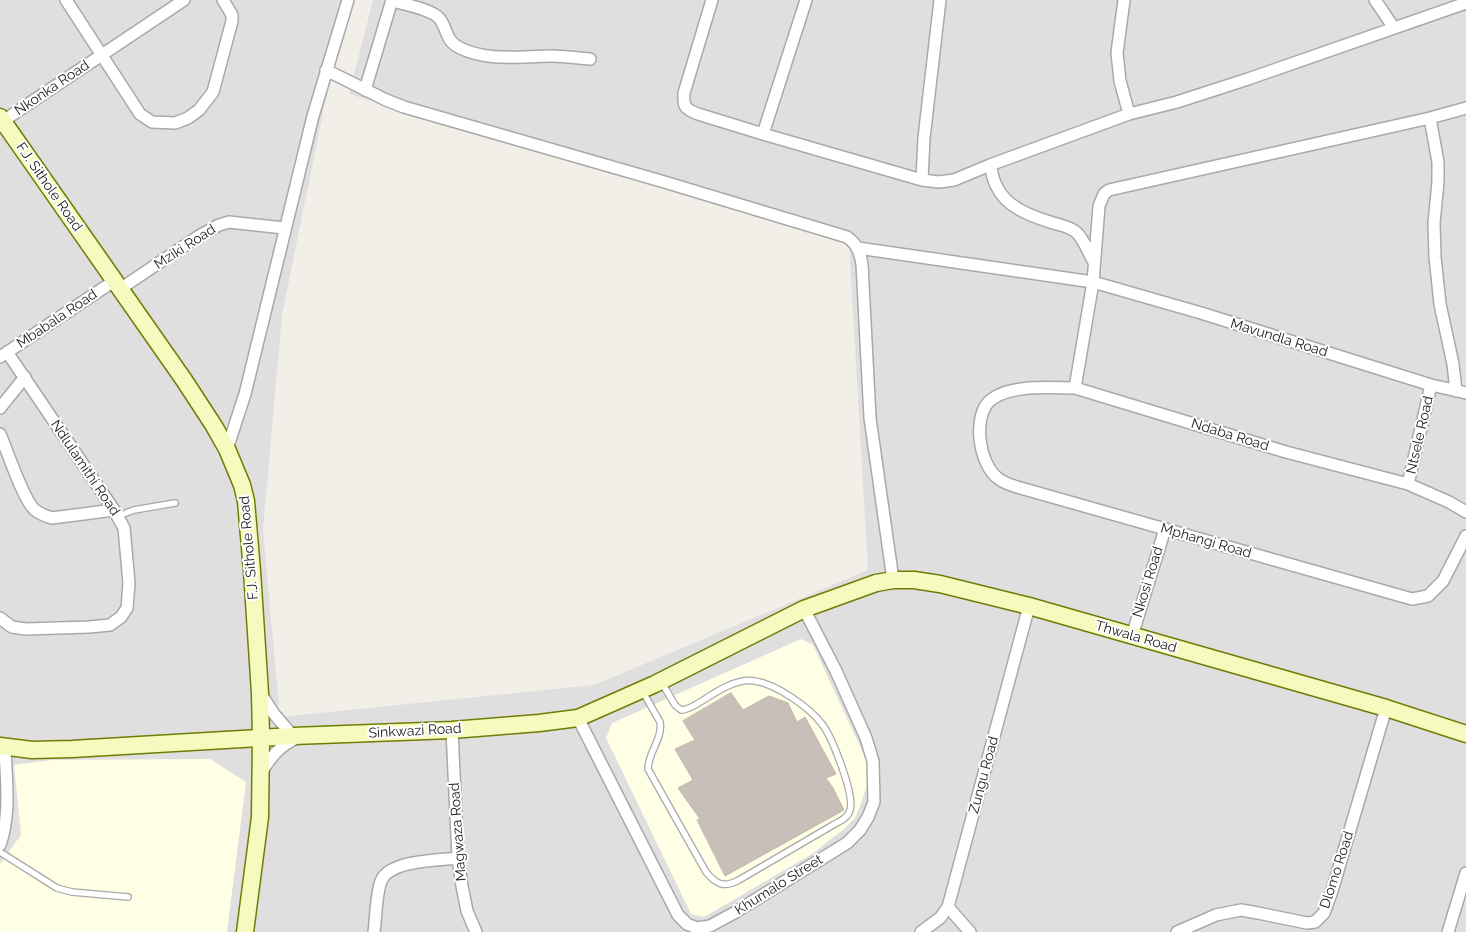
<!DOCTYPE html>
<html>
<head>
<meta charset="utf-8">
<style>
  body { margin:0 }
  canvas { display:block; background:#f2efe9 }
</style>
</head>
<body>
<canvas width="1466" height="932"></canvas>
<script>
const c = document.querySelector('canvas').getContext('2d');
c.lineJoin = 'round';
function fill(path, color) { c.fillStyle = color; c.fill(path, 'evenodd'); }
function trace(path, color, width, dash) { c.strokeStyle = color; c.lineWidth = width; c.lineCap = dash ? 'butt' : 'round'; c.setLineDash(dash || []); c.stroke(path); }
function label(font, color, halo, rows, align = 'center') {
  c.font = font + ' Raleway,sans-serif'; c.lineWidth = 4; c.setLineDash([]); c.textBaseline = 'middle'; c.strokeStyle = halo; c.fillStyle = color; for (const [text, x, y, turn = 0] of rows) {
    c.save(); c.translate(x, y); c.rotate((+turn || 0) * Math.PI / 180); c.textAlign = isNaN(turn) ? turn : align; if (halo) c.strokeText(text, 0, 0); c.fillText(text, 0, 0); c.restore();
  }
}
fill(new Path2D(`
  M0,0H348L334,59L282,315L263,530L280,717L594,685L868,570L849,244L349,94L373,0H1466V932H0Z`), '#e0dfdf');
fill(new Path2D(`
  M801,639L813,645L869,766V779L860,806L855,818L844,829L812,854L704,917L691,914L606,738L612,723Z
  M210,759L246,782L227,932H0V864L21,835L14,765L52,760Z`), '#ffffe5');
const building = new Path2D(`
  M731,693L743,710L769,696L788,703L797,722L805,717L836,774L826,778L833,788L844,810L725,876L697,820L700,819L678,788L693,780L675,749L695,740L683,721Z`);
fill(building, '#c7bfb8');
trace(building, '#c4b6ab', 1);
const lane = new Path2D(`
  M118,516L134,510L175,503
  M643,692L660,722C663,739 648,752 648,769L706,872C717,885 724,888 739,880L833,825C840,821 848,818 850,810C855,795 832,737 822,724C809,707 776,684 755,681C737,678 717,691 702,701C696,704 689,710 681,710L675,705L662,683
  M0,852L57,888L72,892L128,897`);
const street = new Path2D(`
  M66,0L140,114L152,122L175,123L188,118L199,110L213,92L232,21V15L223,0
  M712,0L684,93C683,107 685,109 698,114L763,134
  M806,0L763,134L922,180L939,182L954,180L990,165L1129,114L1177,102L1248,79L1466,3
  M1124,0L1117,53L1120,81L1129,114
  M1375,0L1394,28
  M392,1C403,4 431,9 439,18C448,29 445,41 460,48C489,62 521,56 552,56C564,56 577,58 590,59
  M326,70L386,100L404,107L661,181L847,237C857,244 860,252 862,264L870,418L893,580
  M365,90L392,0
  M1430,118L1438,162V182L1434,223L1435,257L1440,304L1453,364L1456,391
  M3,121L184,0
  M990,165C992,172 993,181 997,187C1006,207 1031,216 1050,222C1059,225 1069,226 1076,232C1084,239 1088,252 1094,262
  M922,180L924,138L940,0
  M858,248L1093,282L1201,313L1431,385L1466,393
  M120,289L199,236L219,225L229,222L284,228
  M0,357L114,281
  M1075,388L1093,282L1099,206L1104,194L1109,190L1430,118L1466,108
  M0,408L25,377
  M0,434C7,450 23,499 34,509C39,514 46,516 52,518L114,510
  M227,449L245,394L313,116L348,0
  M1408,484L1431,385
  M1466,512L1449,502L1408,484L1286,452L1075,388C1051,388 1012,384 992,399C971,414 979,466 999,479C1004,483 1011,485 1017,487L1412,599L1428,596L1443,581L1466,536
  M0,618L12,627L26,629L89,627L110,625L121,617L127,608L129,583L124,528L114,510L7,352
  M1132,636L1165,529
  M261,694L274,714L293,736
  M578,718L678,915L687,924L697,928L710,926L734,913L847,843L860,830L868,817L874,802L873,761L866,738L836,671L804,609
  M452,730L458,858L462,886L467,911L476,932
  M261,773C270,758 280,745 297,738
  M0,845C11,814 6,779 5,747
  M948,907L970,932
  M374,932C376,919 376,890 382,879C392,860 440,860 458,858
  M921,932L940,918L948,907L1029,606
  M1177,932L1216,915L1241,910L1258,913L1307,923L1315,922L1324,913L1332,891L1386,708
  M1448,932L1466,873`);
const secondary = new Path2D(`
  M0,117L184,380L214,426L227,449L242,485L246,501L252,571L260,693L261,738L260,817L245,932
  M0,746L32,750L72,749L293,736L452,730L539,723L578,718L655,684L804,609L876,583L893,580H914L940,584L1029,606L1386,708L1466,734`);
trace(lane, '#a9a9a9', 8);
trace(street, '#a9a9a9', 14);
trace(secondary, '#707d05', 19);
trace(lane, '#fff', 5.5);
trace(street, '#fff', 11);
trace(secondary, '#f7fabf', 16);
label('14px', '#222', '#fff', [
  ["Nkonka Road",52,88,-34],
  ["F.J. Sithole Road",49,187,55],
  ["Mziki Road",185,247,-33],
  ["Mbabala Road",57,319,-34],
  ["Mavundla Road",1279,338,17],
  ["Ndaba Road",1230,435,17],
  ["Ntsele Road",1420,435,-77],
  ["Ndlulamithi Road",85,468,56],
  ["Mphangi Road",1206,541,16],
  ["F.J. Sithole Road",249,548,-95],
  ["Nkosi Road",1148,582,-73],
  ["Thwala Road",1136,637,16],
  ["Sinkwazi Road",415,731,-3],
  ["Zungu Road",984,775,-75],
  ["Magwaza Road",458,832,-94],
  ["Dlomo Road",1337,870,-72],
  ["Khumalo Street",779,885,-32]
]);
</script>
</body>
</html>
